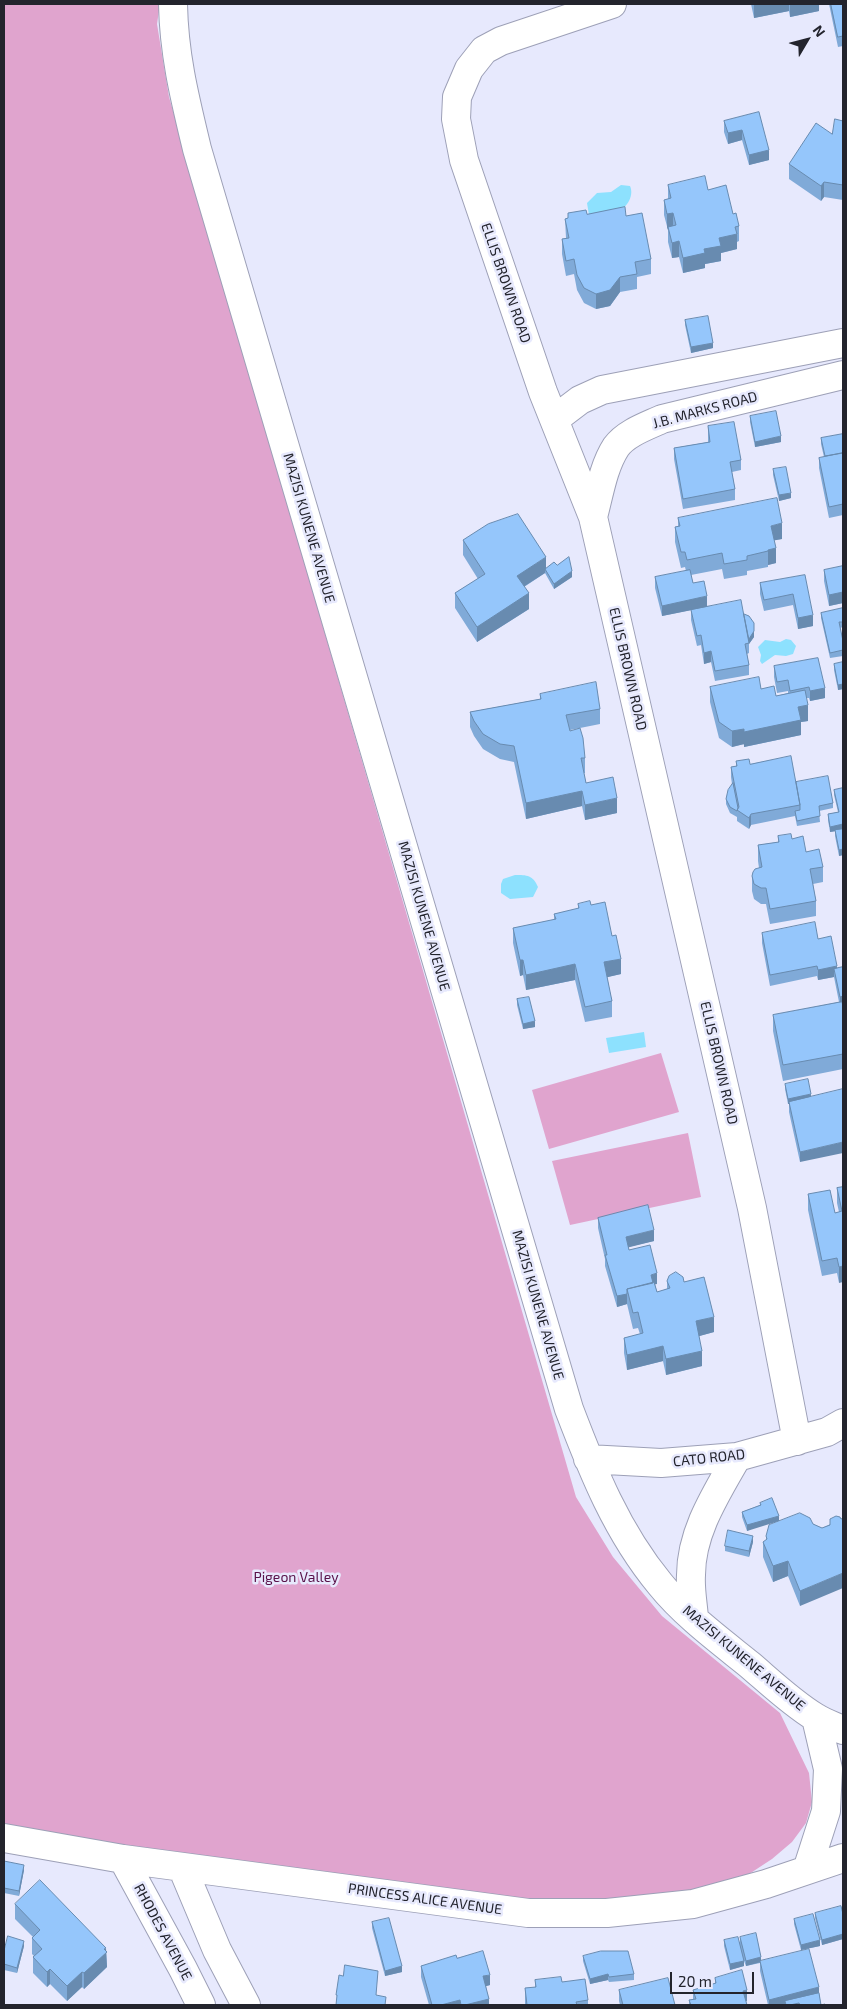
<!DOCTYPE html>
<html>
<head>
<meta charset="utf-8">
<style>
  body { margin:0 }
  #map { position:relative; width:847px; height:2009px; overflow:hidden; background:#e7e9fd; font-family:"Exo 2",sans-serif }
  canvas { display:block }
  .frame { position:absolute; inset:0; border:5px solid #23242d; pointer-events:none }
  .north { position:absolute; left:782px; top:15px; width:50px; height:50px; -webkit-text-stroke:4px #e7e9fd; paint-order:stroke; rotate:53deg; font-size:14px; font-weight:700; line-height:20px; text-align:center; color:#23242d }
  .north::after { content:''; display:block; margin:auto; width:18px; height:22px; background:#23242d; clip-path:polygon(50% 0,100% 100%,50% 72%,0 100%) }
  .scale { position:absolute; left:670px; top:1972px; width:84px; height:22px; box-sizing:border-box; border:2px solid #23242d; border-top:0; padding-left:6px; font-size:15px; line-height:18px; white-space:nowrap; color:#23242d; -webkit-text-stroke:4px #e7e9fd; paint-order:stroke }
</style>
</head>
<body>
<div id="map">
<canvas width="847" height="2009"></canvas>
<div class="frame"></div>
<div class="north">N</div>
<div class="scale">20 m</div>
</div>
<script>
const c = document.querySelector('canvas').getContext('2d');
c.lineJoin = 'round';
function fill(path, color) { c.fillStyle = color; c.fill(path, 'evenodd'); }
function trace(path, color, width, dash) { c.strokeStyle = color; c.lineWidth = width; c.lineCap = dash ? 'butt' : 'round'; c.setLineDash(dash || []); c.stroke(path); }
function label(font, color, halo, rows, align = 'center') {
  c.font = font + ' "Exo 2",sans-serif'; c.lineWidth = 5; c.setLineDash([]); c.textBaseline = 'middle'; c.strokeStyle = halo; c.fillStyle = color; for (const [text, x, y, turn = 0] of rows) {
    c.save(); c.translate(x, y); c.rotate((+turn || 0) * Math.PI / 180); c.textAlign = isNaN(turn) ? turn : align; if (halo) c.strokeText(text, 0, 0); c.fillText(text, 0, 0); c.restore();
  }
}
fill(new Path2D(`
  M4,4H160L157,24L169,97L576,1497L613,1557L662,1616L780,1713L809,1773L812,1802L806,1823L792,1842L772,1859L743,1878L698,1895L526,1904L121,1849L4,1827Z
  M661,1053L679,1112L549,1149L532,1090Z
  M688,1133L701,1197L570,1225L552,1161Z`), '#e0a4ce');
fill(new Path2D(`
  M621,185L630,186C635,197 625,210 614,214C607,216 597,215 589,215L587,203L597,193L611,192Z
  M786,639L791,640L796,646L793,654L786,656L775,655L762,664L760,661L761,655L758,647L765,640L780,642Z
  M515,875C527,875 533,875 538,887L533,897L510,899L501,893V884L503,879Z
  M644,1032L646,1047L609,1053L606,1038Z`), '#8de1fe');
const minor = new Path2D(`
  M173,4C174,56 185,99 197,149L569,1409C593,1472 617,1532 660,1584C685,1615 719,1640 750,1665C771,1683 792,1703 815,1717C824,1723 834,1726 843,1730
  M612,4L501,41L484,50L469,69L457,97L456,119L464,160L543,392L593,517L752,1208L797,1441
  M555,419L580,400L602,390L843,343
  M593,517C599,495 603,467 616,447C626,433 647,426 662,419L843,375
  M588,1459L661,1463L737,1457L827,1432L843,1423
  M694,1618C693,1604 690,1589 691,1575C691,1532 716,1494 737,1457
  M4,1838L123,1859L528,1913H607L693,1904L766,1884L843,1858
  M123,1859L183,1969L201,2005
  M182,1867L217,1950L246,2005
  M807,1870L826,1811L828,1769L816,1718`);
trace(minor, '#9da0b7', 30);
trace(minor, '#fff', 28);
fill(new Path2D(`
  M751,4H819V11L790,17L789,11L754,18Z
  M829,4H843V46L838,47Z
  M759,112L769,160L749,165L742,140L728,144L724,132V121Z
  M843,121V200L824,197L821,201L789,179V164L832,134Z
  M668,185L708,190L733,214L739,226V241L737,242V249L721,253V261L705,264V268L683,273L679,257L672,258L668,242V230L664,215V200L668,199Z
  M568,213L626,216L651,259V274L637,277V289L620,292L610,306L596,309L584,303L577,290L574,274L566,276L562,254V239L566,238L565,219L568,218Z
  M685,320L713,348L691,353L685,325Z
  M750,416L781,442L755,447L750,422Z
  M708,426L741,460V470L732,472L735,489V500L683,509L674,459V448L708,442Z
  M843,434V515L829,518L819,468V458L824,457L821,444V438Z
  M773,469L791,498L779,501L773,475Z
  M678,518L782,539L774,540L776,563L768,565V567L747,571V575L724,579L722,569L691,575L693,583L707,606L744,614L754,637L749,644V653L747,654L749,665V675L715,681L711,662L704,664L701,645L697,646L691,620V610L662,616L655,588V577L686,571L685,567L681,568L675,542V527L678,526Z
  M463,540L546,568L557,565L572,577L554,589L545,573L524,587L529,609L477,642L455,608V593L478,579L463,555Z
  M843,566V603L829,606L824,581V570Z
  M805,575L813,626L798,629L793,605L764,611L760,594V583Z
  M843,608V627L840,628L843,641V656L830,658L821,618V613Z
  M818,658L825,698L810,701L809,698H806L808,721L801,722V735L744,747V744L732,747L719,738L710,702V687L761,689L776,696L788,693V691L777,693L774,677V666Z
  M843,662V689L838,690L834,670V664Z
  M540,694L600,709V724L570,730L585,758V773H584L586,783L617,813L585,820L582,806L526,819L514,762L500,759L483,749L474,736L470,727V712L540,699Z
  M736,761L750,764L796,782L833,803V808L819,811L820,822L797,826L795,816L751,825L749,829L737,821V817L730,813L726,804V799L732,784L731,777V767L736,766Z
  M843,788V855L839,856L835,836V831L830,832L828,820V814L838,812L834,795V790Z
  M778,836L792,839L823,867V882L813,884L816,901V916L770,924L766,904H761L754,899L752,891V876L759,868L758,861V845L778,842Z
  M578,904L591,905L621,974L607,977L612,1001V1017L585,1022L575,980L526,990L523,975L520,976L513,943V928L554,920V914L578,909Z
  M762,933L818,939L837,968L843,967V1069L783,1081L773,1031V1015L839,1002L834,977L818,980L817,976L770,986L762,943Z
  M517,999L535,1027L523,1029L517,1005Z
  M785,1084L811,1097L800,1162L789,1112V1104H788L785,1089Z
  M843,1187L839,1283L837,1273L822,1276L808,1210V1194L835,1213L839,1212L837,1203V1188Z
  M598,1218L654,1241L628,1247L629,1250L657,1284H655L657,1292L667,1289V1281L684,1282L714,1332L699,1336L702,1366L666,1375L663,1361L627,1370L624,1353V1338L640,1334L638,1328L633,1329L627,1304L617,1307L605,1266V1259L598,1228Z
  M760,1503L779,1516L747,1531L742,1517V1512L760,1505Z
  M841,1519L800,1606L788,1576L773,1582L763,1557V1542L766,1540V1536L813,1524L822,1528Z
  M753,1542L749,1557L725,1551V1546Z
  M4,1861L24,1870L19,1896L4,1893Z
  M15,1904L106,1951L107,1967L84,1989L82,1987L67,2001L50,1984L47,1987L33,1973V1957L34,1956L32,1954V1938L33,1937L15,1919Z
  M815,1913L843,1914V1939L822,1945L815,1918Z
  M794,1919L820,1946L801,1950L794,1924Z
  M372,1922L402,1972L385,1976L372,1928Z
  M740,1937L761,1961L819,1993L821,2005H825H768L760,1971V1963L746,1966L744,1961V1966L730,1970L724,1946V1940L740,1942Z
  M24,1946L17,1973L4,1970V1951Z
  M583,1956L634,1974V1980L609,1982L608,1980L590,1984L583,1961Z
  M457,1958L490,1985L486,1986L489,2005H429L421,1977V1966Z
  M715,1978L747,2001H746L747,2005H689V2000L693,1999V1990L715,1984Z
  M535,1980L562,1982L588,2000V2005H525V1988L535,1987Z
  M619,1990L675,2005H620L619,2001Z`), '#80aad8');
fill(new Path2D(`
  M754,4H789V11L754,18Z
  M790,4H819V11L790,17Z
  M742,130V140L728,144V133Z
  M769,150V160L749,165V155Z
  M824,182V197L821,201V186Z
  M673,213V228L668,227L667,230V214Z
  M737,234V249L721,253V261L705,264V268L683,273V258L704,249L719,238Z
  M679,241V257L672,258V243Z
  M620,277V292L610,306L596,309V294Z
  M713,343V348L691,353V347Z
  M781,436V442L755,447V442Z
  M791,493V498L779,501V495Z
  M782,523V539L771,541V526Z
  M776,548V563L768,565V550Z
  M546,557V572L545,569V573L517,591V576Z
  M572,571V577L554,589V584Z
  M843,592V603L829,606V595Z
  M529,593V609L477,642V627Z
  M707,596V607L662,616V606Z
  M813,615V626L798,629V618Z
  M754,631V637L749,644L748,640Z
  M711,651V662L704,664V653Z
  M843,684V689L838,690V685Z
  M825,688V698L810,701V691Z
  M808,705V721L801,722V735L744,747V732L798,707Z
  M744,729V744L732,747V731Z
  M582,791V806L526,819V803Z
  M617,798V813L585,820V805Z
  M751,814V825L749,829V818Z
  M843,824V830L830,832V827Z
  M843,849V855L839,856V850Z
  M621,959V974L604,978V962Z
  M520,960H523V975L520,976Z
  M575,964V980L526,990V975Z
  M837,966V976L834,969V977L818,980V970Z
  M843,996V1007H840V997Z
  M535,1021V1027L523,1029V1024Z
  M811,1094V1099L789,1102V1104H788V1099Z
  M843,1142V1153L800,1162V1152Z
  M654,1230V1241L626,1248V1237Z
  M843,1266V1282L839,1283V1267Z
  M657,1273V1284L651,1285V1275Z
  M627,1294V1304L617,1307V1296Z
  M714,1317V1332L696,1337V1321Z
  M663,1346V1361L627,1370V1355Z
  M702,1351V1366L666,1375V1359Z
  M779,1516V1521L747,1531V1525Z
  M753,1536V1542L749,1557V1551Z
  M788,1561V1576L773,1582V1566Z
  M843,1573V1588L800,1606V1591Z
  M24,1865V1870L19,1896V1891Z
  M843,1934V1939L822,1945V1940Z
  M820,1940V1946L801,1950V1945Z
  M24,1941V1946L17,1973V1968Z
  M106,1948L107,1967L84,1989V1973Z
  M761,1957V1962L746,1966V1961Z
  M744,1961V1966L730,1970V1964Z
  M402,1966V1972L385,1976V1971Z
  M50,1969V1984L47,1987V1972Z
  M82,1972V1987L67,2001V1986Z
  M608,1974V1980L590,1984V1979Z
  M490,1975V1985L483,1987V1976Z
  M819,1987V1998L785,2001V2005H769V2000Z
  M747,1990V2001L743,2002V1991Z
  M489,1999V2005H465Z
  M460,2000V2005H441Z`), '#688bb0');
const building = new Path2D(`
  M831,4H843V36L838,37Z
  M759,112L769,150L749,155L742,130L728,133L724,121Z
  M835,119L843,121V185L824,182L821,186L789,164L816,123L832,134Z
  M705,176L708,190L726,185L733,214L736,213L739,226L735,227L737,234L719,238L721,246L704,249L705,253L683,258L679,241L672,243L668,227L676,225L673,213L667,214L664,200L671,198L668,185Z
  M625,207L626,216L642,213L651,259L635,262L637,274L620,277L610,290L596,294L584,288L577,275L574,259L566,261L562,239L569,238L565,219L568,218V213L586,210L587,214Z
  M708,316L713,343L691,347L685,320Z
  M776,411L781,436L755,442L750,416Z
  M734,422L741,460L730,462L735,489L683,499L674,448L710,442L708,426Z
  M843,434V453L825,456L821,438Z
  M843,453V504L829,507L819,458Z
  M786,467L791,493L779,495L773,469Z
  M777,498L782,523L771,526L776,548L768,550V551L747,556V560L724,564L722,553L687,560L685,552H681L675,527L680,526L678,518Z
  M518,514L546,557L517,576L529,593L477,627L455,593L485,574L463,540L488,524Z
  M569,557L572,571L554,584L545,569L554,562L557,565Z
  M843,566V592L829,595L824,570Z
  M690,570L693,583L704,581L707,596L662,606L655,577Z
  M805,575L813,615L798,618L793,594L764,600L760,583Z
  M741,600L749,643L745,644L749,665L715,671L711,651L704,653L701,635L697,636L691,610Z
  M843,608V622H839L843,641V650L830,653L821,613Z
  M744,614L749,616L754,623V631L749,639Z
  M818,658L825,688L810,691L809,687L790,691L788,680L777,682L774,666Z
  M843,662V684L838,685L834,664Z
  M759,677L761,689L774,686L776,696L805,690L808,705L798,707L801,720L744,732V729L732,731L719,722L710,687Z
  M596,682L600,709L566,715L570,731L580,728L583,738L585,758H581L586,783L613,777L617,798L585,805L582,791L526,803L514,746L500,744L483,734L474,721L470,712L541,699L540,694Z
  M791,756L800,805L751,814L749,818L737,810L739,807L731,767L737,766L736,761L749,759L750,764Z
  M828,776L833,803L819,806L820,816L797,821L795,811L800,810V805L796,782Z
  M733,783L738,808L737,811L730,807L726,799L728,790Z
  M843,788V824L830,827L828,814L839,812L834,790Z
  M843,829V849L839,850L835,830Z
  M791,834L792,839L803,836L806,852L819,849L823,867L810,869L816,901L770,909L766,888H761L754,884L752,876L753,872L755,869L762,867L758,845L779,842L778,836Z
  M590,901L591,905L605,902L612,936L616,935L621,959L604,962L612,1001L585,1007L575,964L526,975L523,960H520L513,928L556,919L554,914L579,908L578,904Z
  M815,922L818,939L831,936L837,966L818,970L817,966L770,975L762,933Z
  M843,967V996L840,997L834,969Z
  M529,997L535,1021L523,1024L517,999Z
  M842,1002L843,1006V1054L783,1065L773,1015Z
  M808,1079L811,1094L788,1099L785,1084Z
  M843,1089V1142L800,1152L789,1102Z
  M843,1187V1266L839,1267L837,1258L822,1261L808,1194L830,1190L835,1213L842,1211L837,1188Z
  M648,1205L654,1230L626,1237L629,1250L650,1245L657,1273L651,1275L653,1283L627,1289V1294L617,1296L605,1255H607L598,1218Z
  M676,1272L683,1277L684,1282L704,1277L714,1317L696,1321L702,1351L666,1359L663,1346L627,1355L624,1338L643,1333L638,1312L633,1313L627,1289L654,1282L657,1292L670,1288L667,1281L669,1276Z
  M772,1498L779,1516L747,1525L742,1512L761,1505L760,1503Z
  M800,1513L810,1518L813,1524L822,1528L830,1525V1519L836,1516L840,1517L841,1519L843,1518V1573L800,1591L788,1561L773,1566L763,1542L767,1539L766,1536L769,1525Z
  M728,1530L753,1536L749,1551L725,1546Z
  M4,1861L24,1865L19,1891L4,1888Z
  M40,1880L106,1948L104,1949L107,1952L84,1973L82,1972L67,1986L50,1969L47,1972L33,1957L42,1949L32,1938L40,1930L15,1904Z
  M841,1906L843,1914V1934L822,1940L815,1913Z
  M813,1914L820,1940L801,1945L794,1919Z
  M389,1918L402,1966L385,1971L372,1922Z
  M756,1933L761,1957L746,1961L740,1937Z
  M8,1936L24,1941L17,1968L4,1964V1951Z
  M738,1937L744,1961L730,1964L724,1940Z
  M809,1949L819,1987L769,2000L760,1961Z
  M483,1951L490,1975L483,1976L489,1999L465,2005H461L460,2000L441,2005H432L421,1966L456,1955L457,1958Z
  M601,1951H628L634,1974L609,1977L608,1974L590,1979L583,1956Z
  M345,1965L378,1971L376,1995L386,1997L385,2005H336L337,1995H336L339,1975L343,1976Z
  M742,1970L747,1990L743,1991L747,2005H691L689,2000L696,1999L693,1990L716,1983L715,1978Z
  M561,1977L562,1982L585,1979L588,2000L576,2002L577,2005H527L525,1988L536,1987L535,1980Z
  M668,1978L675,2005H623L619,1990Z
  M819,1993L821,2005L825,2004V2005H800L799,2003L790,2005H786L785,2001Z`);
fill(building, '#95c6fb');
trace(building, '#688bb0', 1);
label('14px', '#23242d', '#e7e9fd', [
  ["ELLIS BROWN ROAD",506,283,71],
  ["J.B. MARKS ROAD",705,410,-15],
  ["MAZISI KUNENE AVENUE",309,528,74],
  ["ELLIS BROWN ROAD",628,669,77],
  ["MAZISI KUNENE AVENUE",424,916,74],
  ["ELLIS BROWN ROAD",719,1063,77],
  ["MAZISI KUNENE AVENUE",538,1305,74],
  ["CATO ROAD",709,1458,-6],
  ["MAZISI KUNENE AVENUE",744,1658,40],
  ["PRINCESS ALICE AVENUE",425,1899,8],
  ["RHODES AVENUE",163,1932,62]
]);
label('14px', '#581149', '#e7e9fd', [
  ["Pigeon Valley",296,1577]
]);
</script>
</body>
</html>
